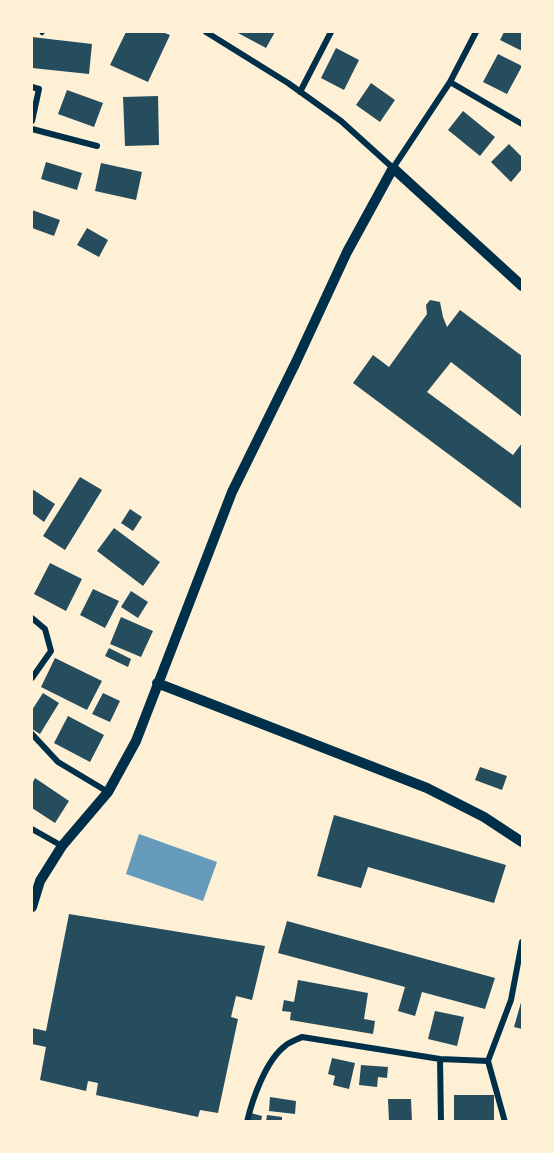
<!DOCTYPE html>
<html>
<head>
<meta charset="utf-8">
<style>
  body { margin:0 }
  #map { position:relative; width:554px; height:1153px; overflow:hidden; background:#fdf0d5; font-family:"PT Sans Narrow",sans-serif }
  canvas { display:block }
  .frame { position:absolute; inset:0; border:33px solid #fdf0d5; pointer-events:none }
</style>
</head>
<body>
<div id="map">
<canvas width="554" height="1153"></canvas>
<div class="frame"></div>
</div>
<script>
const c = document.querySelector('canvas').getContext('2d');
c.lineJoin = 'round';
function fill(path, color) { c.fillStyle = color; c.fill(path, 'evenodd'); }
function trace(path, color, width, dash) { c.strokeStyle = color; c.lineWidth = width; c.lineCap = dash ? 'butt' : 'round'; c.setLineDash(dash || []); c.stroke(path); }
fill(new Path2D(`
  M139,834L217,862L203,901L126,874Z`), '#669bbc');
fill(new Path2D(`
  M126,32H162L170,35L148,82L110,65Z
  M239,32H275L266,48L238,33Z
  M504,32H522V51L500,40Z
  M32,37L92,44L89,74L32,68Z
  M336,48L359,60L344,90L321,78Z
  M498,54L522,66L507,94L483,82Z
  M371,83L395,100L380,122L356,105Z
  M67,90L103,103L94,127L58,114Z
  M158,96L159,145L125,146L123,97Z
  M463,111L495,137L480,156L448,130Z
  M509,144L522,157V169L511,182L491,162Z
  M46,162L82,173L77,190L41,179Z
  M101,163L142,172L136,200L95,191Z
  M32,210L60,220L54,236L32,228Z
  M87,228L108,240L99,257L77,245Z
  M430,300L440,302L443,317L447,327L460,310L522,356V417L451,362L427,392L513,455L522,443V509L353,383L373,355L389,367L427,314L426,305Z
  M80,477L102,490L65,550L43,536Z
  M32,489L55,504L44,522L32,513Z
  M130,509L142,517L133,531L121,523Z
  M114,528L160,562L143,586L97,551Z
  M50,563L82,579L66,611L34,594Z
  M93,589L119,601L105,628L80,615Z
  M131,591L148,602L138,618L121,607Z
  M121,617L153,631L141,657L110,644Z
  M109,648L131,659L128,667L105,656Z
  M55,658L102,681L87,710L41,687Z
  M43,693L59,703L40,734L32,729V710Z
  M103,693L120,701L110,722L92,714Z
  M68,716L104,735L90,762L54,743Z
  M480,767L507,776L502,790L475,780Z
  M35,778L69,801L55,823L32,808V784Z
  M334,815L506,865L494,903L368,867L361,888L317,876Z
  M69,914L265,946L252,1000L236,996L231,1017L238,1019L218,1113L200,1110L198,1117L96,1095L98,1083L88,1081L86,1091L40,1080L46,1047L32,1044V1028L46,1031Z
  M287,921L495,978L485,1009L422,992L415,1016L398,1011L405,987L278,953Z
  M298,980L368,993L364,1019L375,1021L373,1034L290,1020L291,1012L282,1011L284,1000L294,1002Z
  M522,999V1029L514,1027Z
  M435,1011L464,1017L457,1046L428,1039Z
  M332,1058L355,1063L349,1089L333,1085L335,1076L328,1074Z
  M361,1065L388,1067L387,1078L378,1077L377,1087L359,1085Z
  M454,1095H494V1122H454Z
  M270,1097L296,1101L295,1114L269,1111Z
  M388,1099H411L412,1122H389Z
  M251,1113L262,1116L261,1122H249Z
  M267,1115L282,1117V1122H266Z`), '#264d5e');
trace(new Path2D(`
  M42,33L43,32`), '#003049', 4.5);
trace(new Path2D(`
  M206,32L288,83L341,121L393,168L450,82L476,32
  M450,82L522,124
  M32,87L39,89L32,121
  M300,92L331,32
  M32,129L97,146
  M32,618L45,629L51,651L32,678
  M32,734L58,762L108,792
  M32,829L62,846
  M440,1059L441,1122
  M488,1061L505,1122
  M247,1122C252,1100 266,1060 285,1046C289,1042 296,1040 302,1037L440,1059L488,1061L511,1000L522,942`), '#003049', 6);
trace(new Path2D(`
  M157,683L427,788L484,817L522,842
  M32,907L40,881L62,846L108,792L136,741L232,492L296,362L347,252L393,168L522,286`), '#003049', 10);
</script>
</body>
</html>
